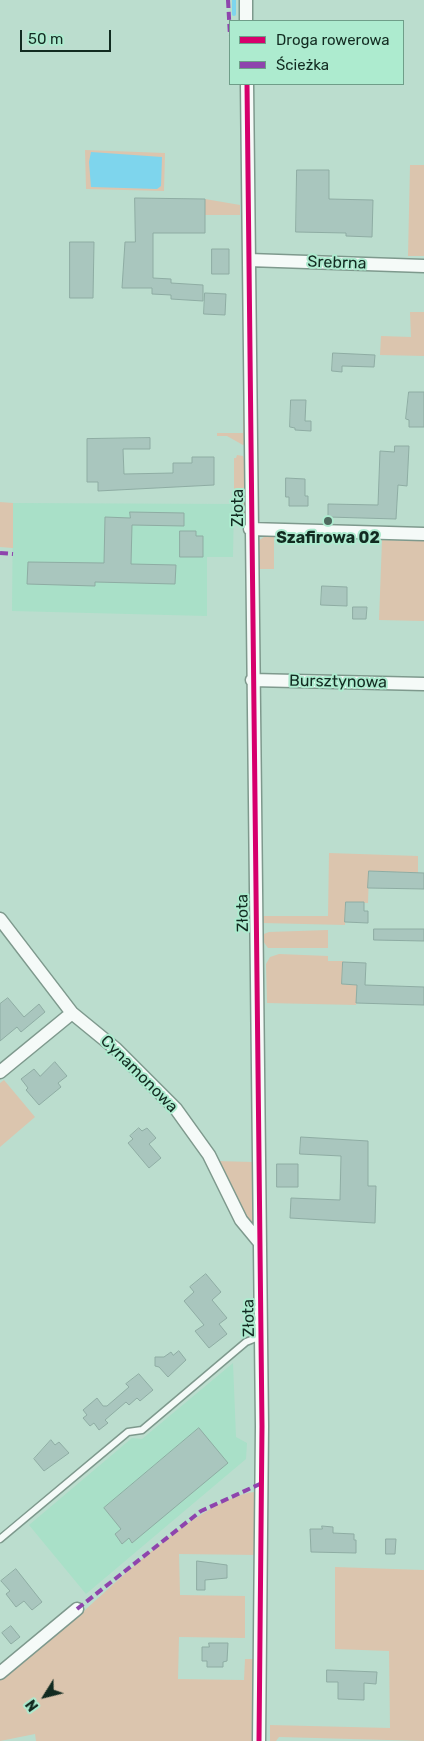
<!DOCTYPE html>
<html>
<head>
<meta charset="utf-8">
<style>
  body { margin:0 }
  #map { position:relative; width:424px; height:1741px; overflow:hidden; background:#bbddce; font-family:Rubik,sans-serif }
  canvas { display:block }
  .legend { position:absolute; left:229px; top:20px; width:175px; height:65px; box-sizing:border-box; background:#adebcf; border:1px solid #6f9e89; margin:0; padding:6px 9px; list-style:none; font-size:15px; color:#122b21 }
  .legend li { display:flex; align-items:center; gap:10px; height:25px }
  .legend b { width:25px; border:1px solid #6f9e89 }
  .north { position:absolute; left:20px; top:1671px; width:50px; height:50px; -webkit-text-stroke:4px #adebcf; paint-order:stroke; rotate:234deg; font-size:14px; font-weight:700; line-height:20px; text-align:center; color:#122b21 }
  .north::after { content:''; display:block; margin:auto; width:18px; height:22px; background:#122b21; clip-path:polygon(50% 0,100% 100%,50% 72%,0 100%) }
  .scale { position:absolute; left:20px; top:30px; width:91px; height:22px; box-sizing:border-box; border:2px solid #122b21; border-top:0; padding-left:6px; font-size:15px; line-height:18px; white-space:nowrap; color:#122b21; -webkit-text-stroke:4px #adebcf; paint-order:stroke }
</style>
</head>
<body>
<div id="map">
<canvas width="424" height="1741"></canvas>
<ul class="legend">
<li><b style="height:6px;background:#d6006c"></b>Droga rowerowa</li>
<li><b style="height:6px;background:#8e44ad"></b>Ścieżka</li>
</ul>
<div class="north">N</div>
<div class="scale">50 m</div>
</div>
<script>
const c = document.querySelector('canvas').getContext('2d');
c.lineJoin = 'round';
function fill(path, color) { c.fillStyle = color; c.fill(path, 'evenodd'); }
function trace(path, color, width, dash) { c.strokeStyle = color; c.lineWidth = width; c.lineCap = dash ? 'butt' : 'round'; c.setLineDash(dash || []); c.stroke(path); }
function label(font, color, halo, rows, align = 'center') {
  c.font = font + ' Rubik,sans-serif'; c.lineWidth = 4; c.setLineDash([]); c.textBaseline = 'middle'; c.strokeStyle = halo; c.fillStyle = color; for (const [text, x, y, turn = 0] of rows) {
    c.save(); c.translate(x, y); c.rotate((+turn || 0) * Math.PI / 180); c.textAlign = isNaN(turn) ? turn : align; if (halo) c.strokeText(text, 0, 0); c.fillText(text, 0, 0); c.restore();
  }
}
fill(new Path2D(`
  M13,503L234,504L233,557H207V616L12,611Z
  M233,1363L236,1437L247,1443L246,1459L86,1594L29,1525L132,1438L142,1439Z`), '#a9e0c8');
fill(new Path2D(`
  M85,150L165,153L164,191L86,189Z
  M410,165H424V256H408Z
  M205,199L240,205V215H205Z
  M410,312H424V356L380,355L381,336L411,337Z
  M243,404L246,407L245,444L243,445L227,436H217V433H243Z
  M237,455L243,456L244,460V492H234V458H236Z
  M234,498H245V514H234Z
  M0,502L13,503V548L0,547Z
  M267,535H274V569H257L258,541Z
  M382,540L424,541V621L379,620Z
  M329,853L418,856V873L369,871L368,903L346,902L345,925L263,923L262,916H328Z
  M328,930V948H268L263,941L264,934L269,932Z
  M279,954L328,956V961H343L342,984L357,985L356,1005L267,1003L266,964L270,957Z
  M4,1080L35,1117L0,1147V1083Z
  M215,1161L253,1162L254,1222L249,1223Z
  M254,1492L258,1495L257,1555L179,1554L180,1595L245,1596V1638L179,1637L178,1679L244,1680L245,1659H253L255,1661L252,1741H36L35,1734L0,1741V1678L2,1676C29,1655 58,1635 83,1612C122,1577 202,1499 254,1492Z
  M335,1567L424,1570V1741L279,1737L276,1741H270V1725L390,1728L389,1651L335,1649Z`), '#dbc5ae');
fill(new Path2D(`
  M91,152L162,157L161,186L157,189L91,187L89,162Z`), '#7ed5ed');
trace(new Path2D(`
  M234,0V14`), '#7ed5ed', 4);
const building = new Path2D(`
  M297,170H329V199L373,200L372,237L346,236V233L296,232Z
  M135,198L205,199V233H153V278L171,279V283L203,285V301L171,299V295L152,294V288H122L125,242H135Z
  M70,242H94L93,298H70Z
  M212,249H229V274H212Z
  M205,293L226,294L225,315L204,314Z
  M333,353L375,355L374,367L342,366V372L332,371Z
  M409,392H424V427H409V420L406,419Z
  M291,400H306L305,421H311V431L295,430V428L290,427Z
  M150,438V449H123L124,474L173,473V463H192V457H214V485L98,491V482H87V439Z
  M395,446H409L407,486L398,485L396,519L328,517V504L378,505L380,451L394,452Z
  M286,478L305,479V496H308V506H289V497H286Z
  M130,512L184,513V526L132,525L131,564L176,565L175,584L95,582V586L27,584L28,562L104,563L105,517L130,518Z
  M180,531H196V536H203V557H180Z
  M322,586L347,587V606L321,605Z
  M353,607H367L366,619H353Z
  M369,871L424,873V889L368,888Z
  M346,902H364V911H368V923L345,922Z
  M374,929H424V941L374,940Z
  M343,962L366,963L365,985L424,987V1005L356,1003L357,985L342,984Z
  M8,998L24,1017L39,1004L45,1012L21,1032L17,1027L0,1041V1004Z
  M55,1062L67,1076L58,1083L61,1087L39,1105L26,1090L28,1088L21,1079L34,1069L40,1076Z
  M139,1128L142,1131L147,1128L156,1138L149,1144L161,1158L149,1168L128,1143L133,1139L130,1136Z
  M301,1137L368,1141V1186H376L375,1223L290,1218L291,1198L340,1200L341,1156L300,1154Z
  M277,1164H298V1187H277Z
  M206,1274L221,1292L212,1300L227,1318L219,1324L227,1334L209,1348L195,1331L204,1325L184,1301L194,1292L190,1287Z
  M179,1351L186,1360L168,1377L159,1367L155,1366V1357H164L171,1352L173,1355Z
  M139,1374L153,1390L140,1401L137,1398L129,1405L126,1402L105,1420L108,1423L99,1430L94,1423L90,1426L83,1418L87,1415L83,1410L97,1398L103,1406H107L129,1387L126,1384Z
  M199,1428L228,1463L132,1543L129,1538L122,1544L115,1534L121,1529L104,1508Z
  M51,1440L55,1445L59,1442L69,1453L44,1471L34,1459Z
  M322,1526L333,1527V1533L354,1534V1540H356V1553L311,1552L310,1529H322Z
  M386,1539H396L395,1554H386Z
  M197,1561L227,1565V1578L205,1580V1590H197Z
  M16,1569L42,1602L32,1610L24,1601L16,1607L6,1594L10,1591L1,1581Z
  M11,1626L20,1637L11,1644L2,1633Z
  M209,1643H228L227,1661L223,1662V1667H207V1661H202V1647H209Z
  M327,1670L377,1672L376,1684L364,1683V1700L338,1699V1682H327Z`);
fill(building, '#a9c6be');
trace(building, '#8eaca3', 1);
const service = new Path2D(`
  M0,1539L128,1432L142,1430L246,1342L261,1336`);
const minor = new Path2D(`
  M246,0V21
  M247,84L262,1426L259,1741
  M249,260L424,266
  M250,529L424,534
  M252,680L424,684
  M0,919L72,1013L116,1049L176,1109L209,1155L241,1220L260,1243
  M0,1072L72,1013
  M0,1673L77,1609`);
trace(service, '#7e998d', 9);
trace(minor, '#7e998d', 15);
trace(service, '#f5faf8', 6);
trace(minor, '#f5faf8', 12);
trace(new Path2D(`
  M228,0L230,36
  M0,553L13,554
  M77,1609L201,1511L262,1483`), '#8e44ad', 4, [8, 4]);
trace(new Path2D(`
  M247,84L262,1426L259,1741`), '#d6006c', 5);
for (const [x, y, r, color] of [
  [328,521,5,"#4d695e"]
]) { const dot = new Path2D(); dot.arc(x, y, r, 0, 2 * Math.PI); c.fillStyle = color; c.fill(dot); trace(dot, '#adebcf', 2); }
label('16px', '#122b21', '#adebcf', [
  ["Srebrna",337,263,2],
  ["Złota",238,508,-90],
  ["Bursztynowa",338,682,1],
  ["Złota",243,913,-91],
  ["Cynamonowa",139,1074,45],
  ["Złota",249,1318,-91]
]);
label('bold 16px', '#122b21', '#adebcf', [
  ["Szafirowa 02",328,538]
]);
</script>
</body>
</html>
